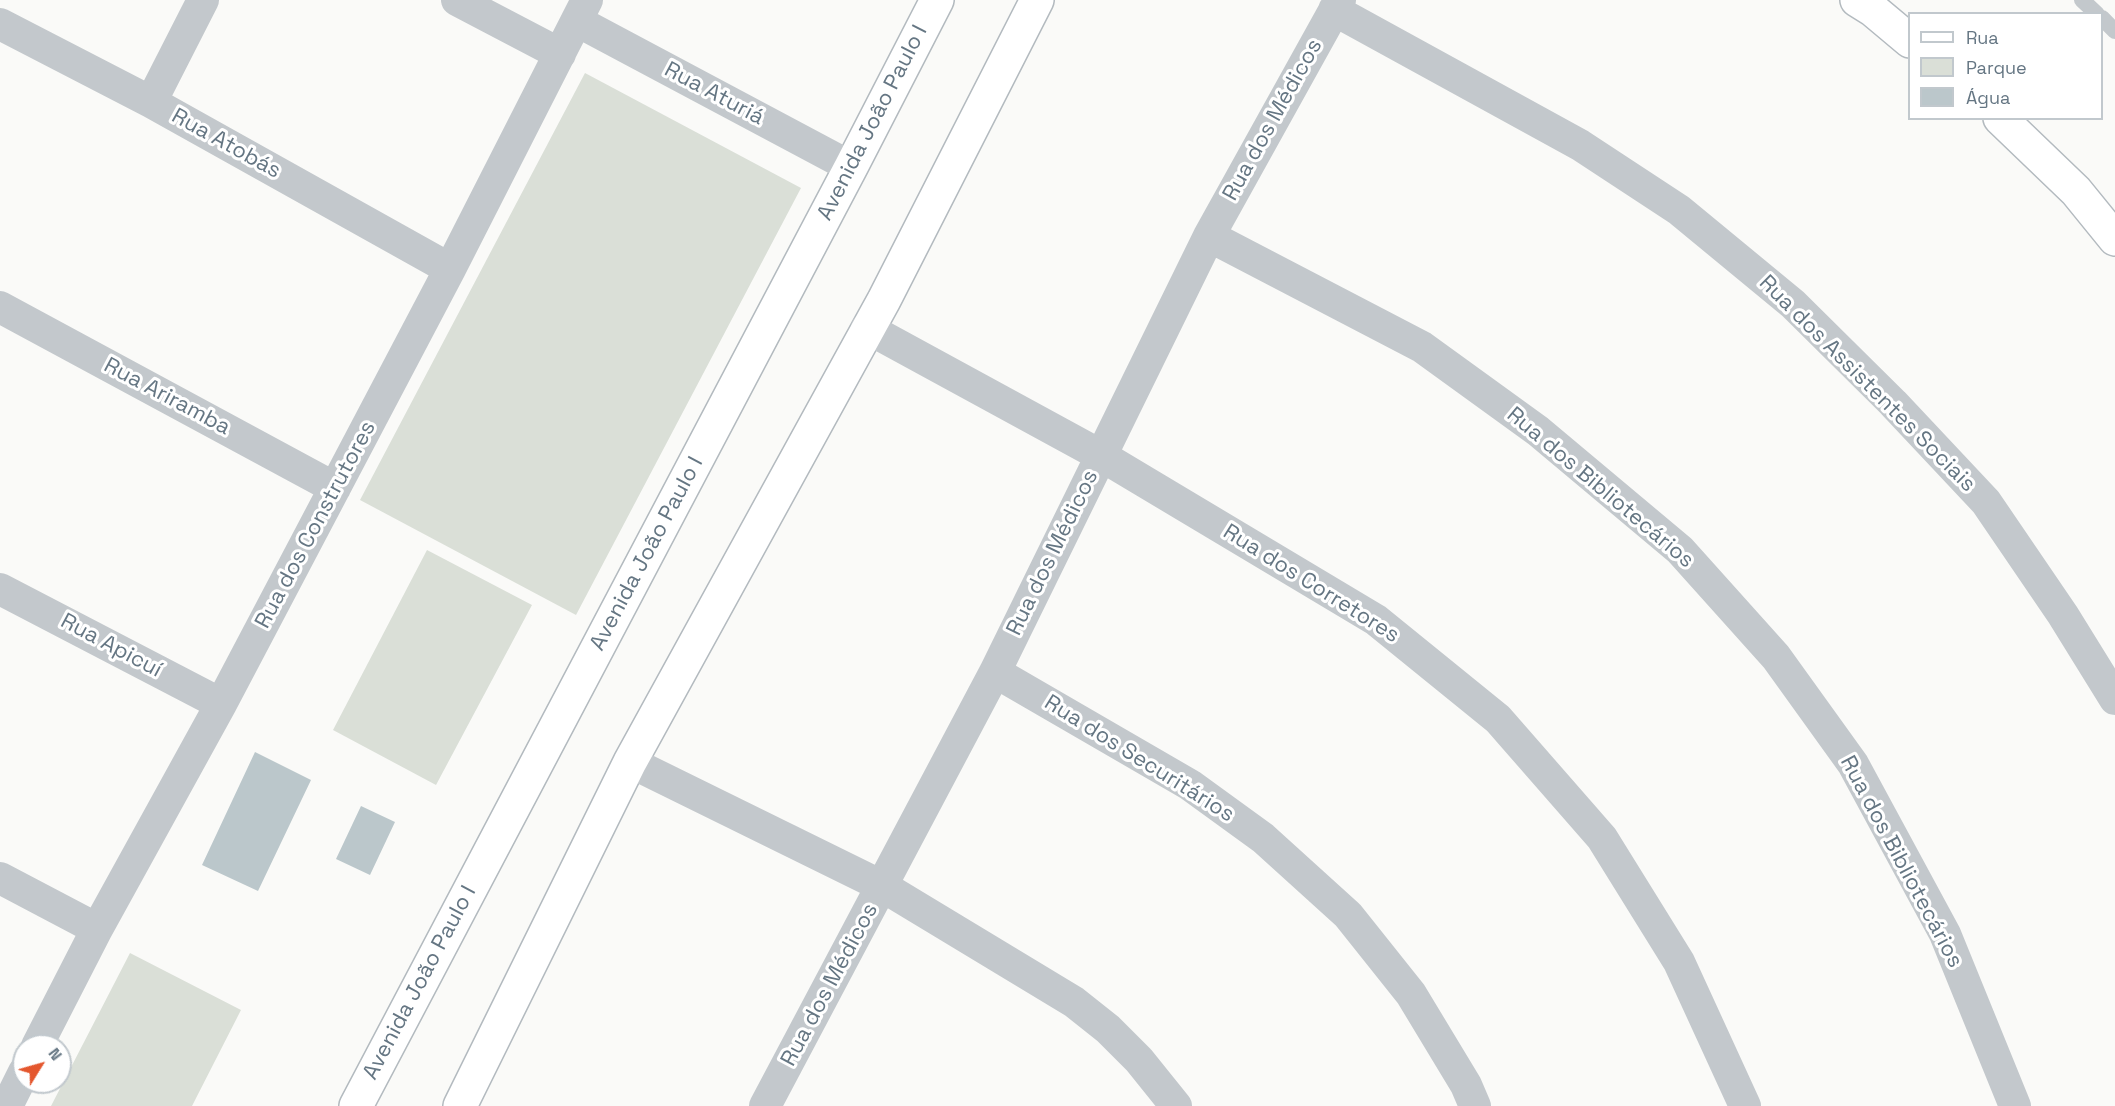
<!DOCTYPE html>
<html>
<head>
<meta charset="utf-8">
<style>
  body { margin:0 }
  #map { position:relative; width:2115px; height:1106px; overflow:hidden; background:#fafaf8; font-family:"Space Grotesk",sans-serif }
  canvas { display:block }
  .legend { position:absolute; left:1908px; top:12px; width:195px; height:108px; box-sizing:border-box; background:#fff; border:2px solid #c1c8cd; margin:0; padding:8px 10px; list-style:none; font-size:18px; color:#657683 }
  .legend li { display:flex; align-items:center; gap:12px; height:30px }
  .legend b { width:30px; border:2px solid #c1c8cd }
  .north { position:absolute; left:12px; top:1034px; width:60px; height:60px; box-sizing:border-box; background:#fff; border:2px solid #c1c8cd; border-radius:50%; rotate:53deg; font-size:16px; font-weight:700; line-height:24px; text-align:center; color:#657683 }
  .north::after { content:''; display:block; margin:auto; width:21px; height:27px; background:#e4572e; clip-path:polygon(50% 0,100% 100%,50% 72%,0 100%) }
</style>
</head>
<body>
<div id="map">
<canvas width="2115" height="1106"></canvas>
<ul class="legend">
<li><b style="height:8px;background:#fff"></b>Rua</li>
<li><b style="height:16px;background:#dadfd7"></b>Parque</li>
<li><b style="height:16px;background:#bbc7cb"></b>Água</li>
</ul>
<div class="north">N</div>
</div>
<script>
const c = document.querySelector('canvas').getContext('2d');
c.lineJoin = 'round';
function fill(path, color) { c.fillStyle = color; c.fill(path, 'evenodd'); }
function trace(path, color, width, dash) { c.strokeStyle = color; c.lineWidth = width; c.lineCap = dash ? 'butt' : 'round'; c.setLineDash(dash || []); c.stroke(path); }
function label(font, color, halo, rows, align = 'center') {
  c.font = font + ' "Space Grotesk",sans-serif'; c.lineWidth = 6; c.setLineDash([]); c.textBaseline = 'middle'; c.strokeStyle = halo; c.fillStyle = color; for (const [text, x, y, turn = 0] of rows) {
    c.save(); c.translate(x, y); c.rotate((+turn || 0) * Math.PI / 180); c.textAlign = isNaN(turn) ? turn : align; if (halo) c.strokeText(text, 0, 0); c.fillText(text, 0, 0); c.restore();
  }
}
fill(new Path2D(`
  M585,73L801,188L576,615L360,500Z
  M427,550L532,605L436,785L333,730Z
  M130,953L241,1010L192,1106H51Z`), '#dadfd7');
fill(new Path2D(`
  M255,752L311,780L258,891L202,865Z
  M361,806L395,822L370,875L336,859Z`), '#bbc7cb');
const secondary = new Path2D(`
  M1857,0L1873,10L1910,41
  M2000,118L2076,191L2115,239
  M356,1106L851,167L937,0
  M460,1106L630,762L884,300L1037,0`);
trace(secondary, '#b3babf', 36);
trace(new Path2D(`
  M2082,0L2097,14
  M2102,18L2115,31`), '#c3c8cc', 16);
trace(new Path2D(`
  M457,0L560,54
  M1334,10L1580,145L1679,210L1793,304L1893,403L1986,502L2063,615L2115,699
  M577,21L851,167
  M0,24L151,102L450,269
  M151,102L203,0
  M1209,236L1422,347L1538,431L1680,550L1776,657L1853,764L1945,934L2015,1106
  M0,307L335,488
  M867,328L1100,455L1376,620L1498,719L1602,838L1679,962L1745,1106
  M0,589L221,704
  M995,672L1190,785L1263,838L1348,915L1411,994L1466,1085L1475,1106
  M630,762L882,886L1074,1002L1108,1029L1139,1060L1176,1106
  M0,878L97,929
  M37,1046L97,929L221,704L450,269L587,0
  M7,1106L24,1072
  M765,1106L995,672L1209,236L1340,0`), '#c3c8cc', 32);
trace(secondary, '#fff', 33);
label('22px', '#657683', '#fff', [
  ["Rua Aturiá",714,94,28],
  ["Rua dos Médicos",1273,120,-61],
  ["Avenida João Paulo I",873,123,-63],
  ["Rua Atobás",226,144,29],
  ["Rua dos Assistentes Sociais",1867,384,45],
  ["Rua Ariramba",167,397,28],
  ["Rua dos Bibliotecários",1600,488,40],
  ["Rua dos Construtores",316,525,-62],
  ["Rua dos Médicos",1053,553,-64],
  ["Avenida João Paulo I",647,554,-62],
  ["Rua dos Corretores",1311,584,32],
  ["Rua Apicuí",111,646,28],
  ["Rua dos Securitários",1139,759,32],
  ["Rua dos Bibliotecários",1901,862,62],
  ["Avenida João Paulo I",420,983,-62],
  ["Rua dos Médicos",830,985,-62]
]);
</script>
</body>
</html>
